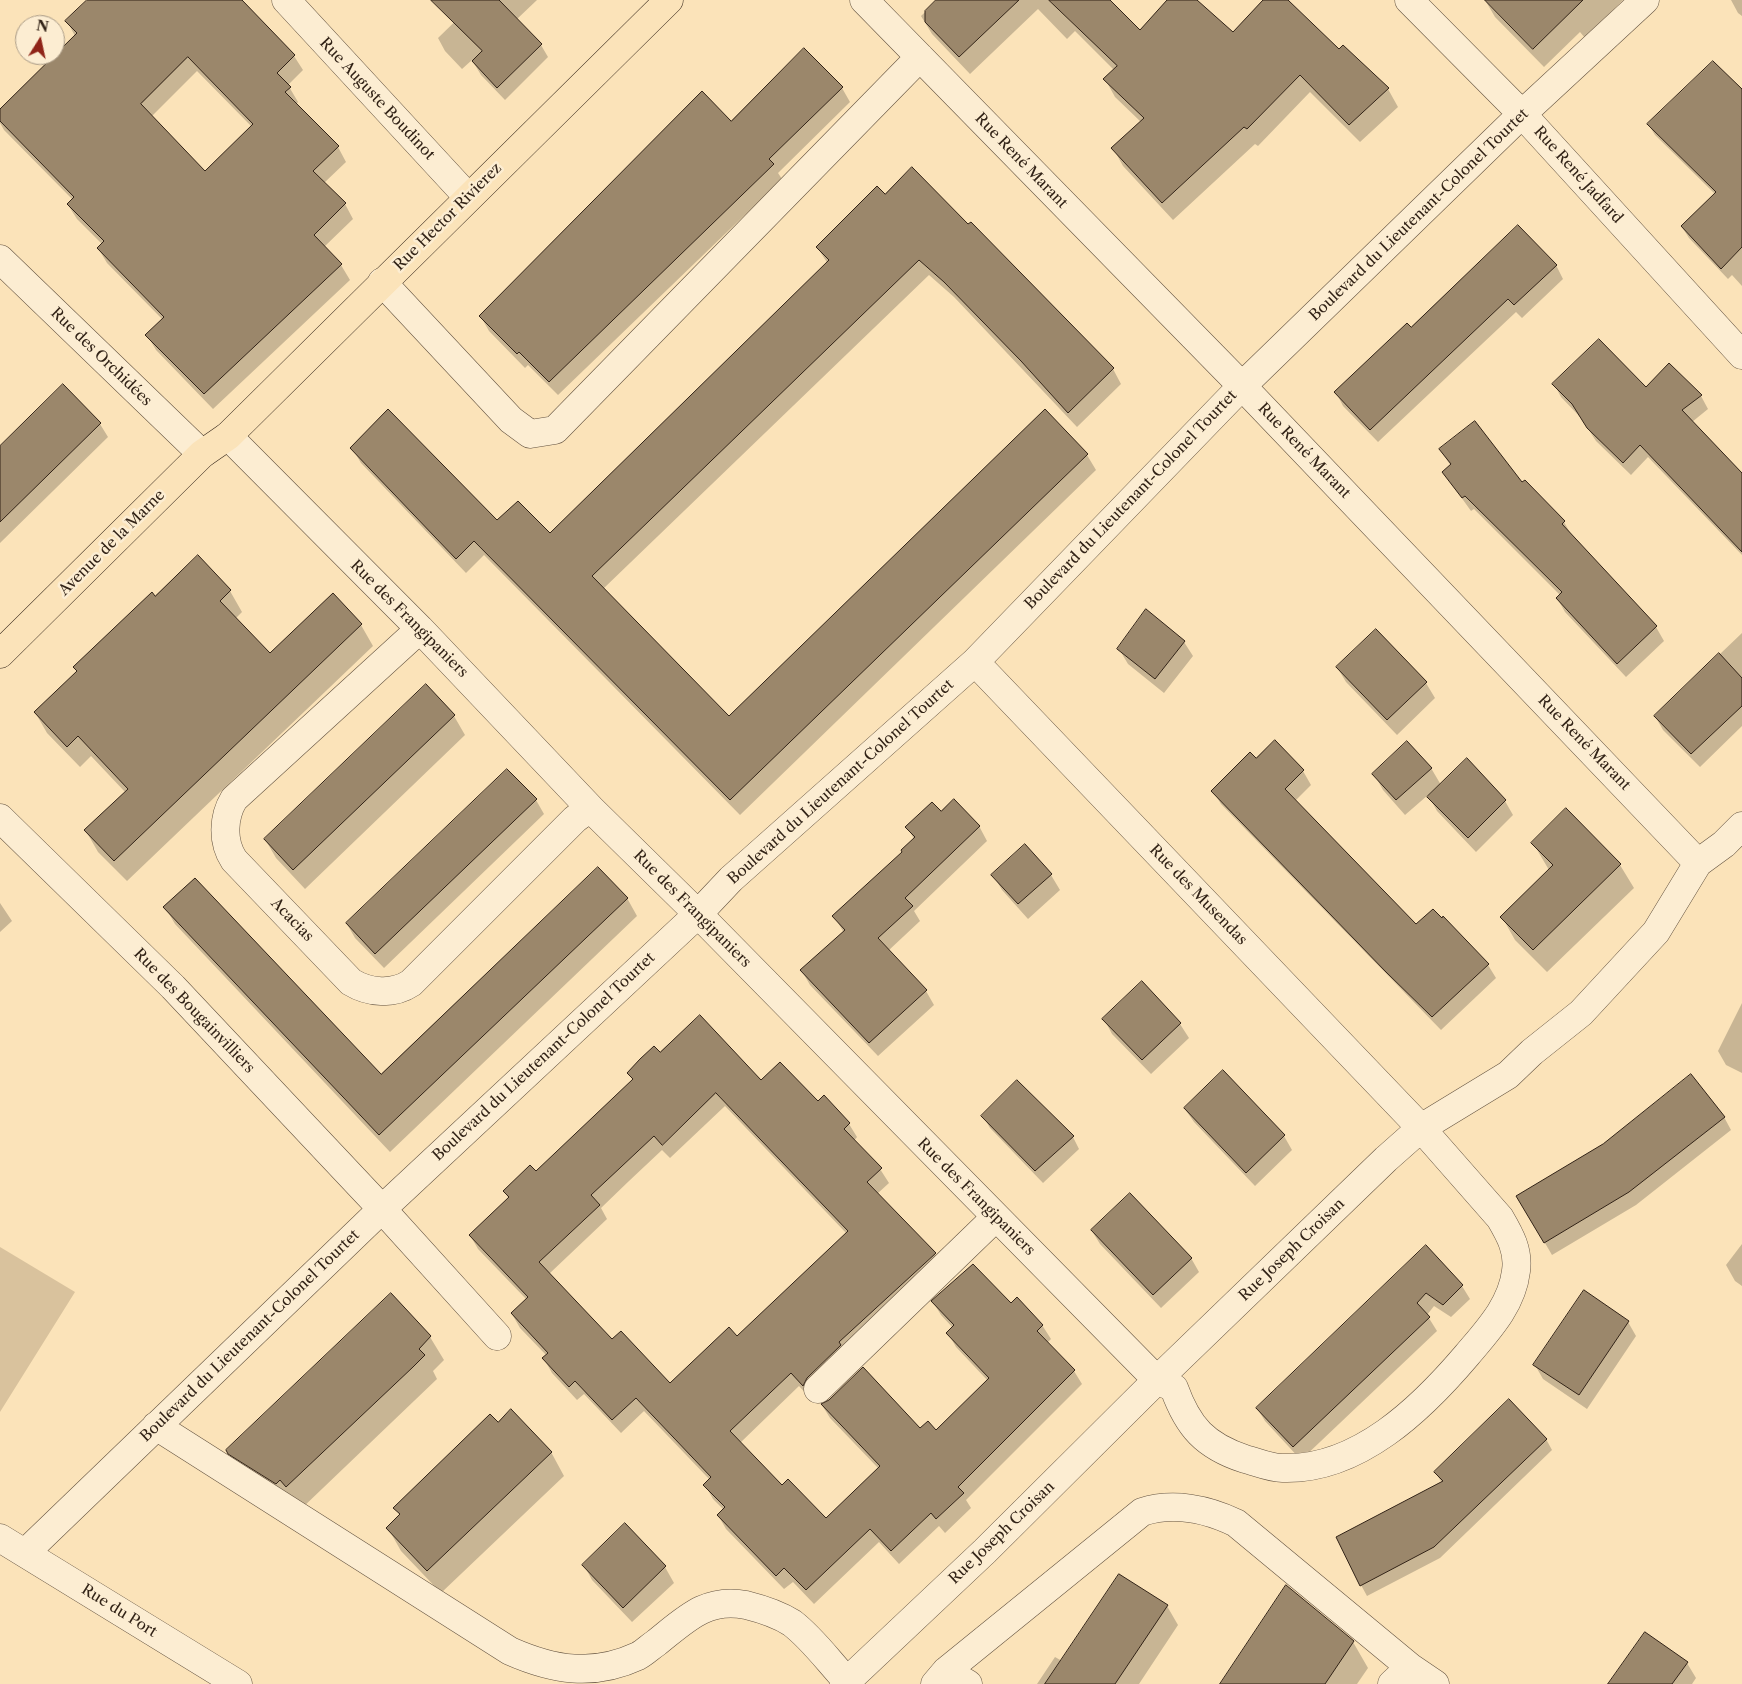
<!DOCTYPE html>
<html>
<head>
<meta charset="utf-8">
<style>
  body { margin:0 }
  #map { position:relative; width:1742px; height:1684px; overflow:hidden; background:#fbe3b9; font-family:"Libre Caslon Text",serif }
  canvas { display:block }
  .north { position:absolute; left:15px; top:15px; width:50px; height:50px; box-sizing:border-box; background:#fcedd2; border:1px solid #ab9c87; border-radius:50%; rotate:10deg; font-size:14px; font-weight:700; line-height:20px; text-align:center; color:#322317 }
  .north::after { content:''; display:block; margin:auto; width:18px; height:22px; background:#8f2418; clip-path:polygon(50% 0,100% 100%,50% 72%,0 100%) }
</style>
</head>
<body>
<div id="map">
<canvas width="1742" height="1684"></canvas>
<div class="north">N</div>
</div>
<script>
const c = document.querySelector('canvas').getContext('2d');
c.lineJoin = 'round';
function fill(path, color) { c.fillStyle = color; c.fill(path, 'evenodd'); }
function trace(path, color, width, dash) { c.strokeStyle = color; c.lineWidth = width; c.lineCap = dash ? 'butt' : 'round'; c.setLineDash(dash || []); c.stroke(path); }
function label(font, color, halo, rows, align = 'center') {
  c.font = font + ' "Libre Caslon Text",serif'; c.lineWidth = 5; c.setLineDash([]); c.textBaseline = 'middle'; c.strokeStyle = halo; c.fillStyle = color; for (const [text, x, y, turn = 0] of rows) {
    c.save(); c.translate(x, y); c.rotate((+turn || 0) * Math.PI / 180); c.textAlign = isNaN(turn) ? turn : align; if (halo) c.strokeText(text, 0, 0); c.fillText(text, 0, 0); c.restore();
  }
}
fill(new Path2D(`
  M0,1247L75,1292L0,1412Z`), '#d9c29d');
fill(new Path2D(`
  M89,0H240L294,56L303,70L288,85L298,102L296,105L338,147L346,162L324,183L345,204L353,219L324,247L341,265L350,280L213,409L156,350L147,335L163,320L107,263L98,248L102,244L77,219L68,205L73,200L4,130L0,123V111L75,36L67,21ZM197,71L252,127L205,173L151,117Z
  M477,0H537L516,20L541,45L548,57L505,100L481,75L472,60L462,69L445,51L438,38Z
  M938,0H1109L1141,32L1168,0H1196L1233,33L1265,0H1287L1339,51L1388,89L1398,107L1360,142L1310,92L1258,146L1255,144L1173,220L1123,166L1113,148L1141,122L1115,97L1105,79L1114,70L1075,31L1067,39L1038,9L970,74L932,34L921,16Z
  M1485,0H1623L1585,38L1580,32L1544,67L1495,17Z
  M1731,0H1742V16L1738,13Z
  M842,88L850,102L778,173L782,179L558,395L528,365L525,368L489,331L481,317L731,122Z
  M1742,111V286L1732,275L1728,279L1689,238L1682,227L1715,194L1655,135L1648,124Z
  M885,196L1113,369L1121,384L1077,427L954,297L929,275L603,589L729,718L1087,455L1096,470L740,815L484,555L466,573L361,463L352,448L497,522L550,535L828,264L817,247Z
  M1556,265L1563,279L1522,318L1516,312L1378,442L1343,406L1336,392L1411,329Z
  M1554,384L1646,389L1701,396L1708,409L1692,422L1742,474V555L1648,457L1631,475L1596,441L1581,418L1561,397Z
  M100,424L108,437L0,543V447Z
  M1440,450L1522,484L1564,522L1572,536L1656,627L1664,641L1626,677L1565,612L1557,598L1560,595L1474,509L1471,511L1443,472L1451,466Z
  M198,557L230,591L242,612L235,619L270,655L333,595L361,625L373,646L127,881L98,852L86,831L126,793L91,756L80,767L47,733L35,712L78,672L75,667L155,598Z
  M1376,630L1426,683L1435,698L1397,735L1346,682L1337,667Z
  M1742,633V726L1700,767L1663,730L1655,716Z
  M1184,642L1193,656L1164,693L1128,664L1119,649Z
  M454,716L465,735L305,889L276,858L265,839Z
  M1275,742L1303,771L1311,785L1295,801L1416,926L1488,965L1496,978L1441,1030L1221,804L1213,791L1256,760Z
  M1467,760L1505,801L1513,815L1476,852L1437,811L1428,795L1405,815L1383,790L1374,774L1431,768L1441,785Z
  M536,800L544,814L384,968L355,938L347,924Z
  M1566,810L1620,865L1634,888L1547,972L1515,940L1502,917L1549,870L1533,843Z
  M979,826L987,841L914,911L920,921L888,951L926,991L934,1005L878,1056L810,985L802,971L844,933L834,916L904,852L914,839L907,827Z
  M993,875H1051L1060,890L1028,919L1002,890Z
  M627,898L637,916L390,1152L175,924L165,907L381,1076Z
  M0,903L12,921L0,932Z
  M1742,1003V1073L1726,1065L1718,1051Z
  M1104,1019L1180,1024L1189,1038L1151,1074L1112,1034Z
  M660,1054L761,1082L818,1103L849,1124L857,1137L854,1141L880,1169L889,1183L877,1194L935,1254L943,1268L811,1399L799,1386L740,1443L782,1486L826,1520L879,1469L830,1418L822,1405L920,1430L936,1432L988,1381L956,1347L948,1333L953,1328L941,1315L933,1302L1011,1305L1042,1325L1051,1339L1047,1343L1074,1371L1082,1384L966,1500L971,1508L945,1533L939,1526L899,1564L879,1542L814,1604L793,1582L784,1589L726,1529L718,1515L724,1510L713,1499L705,1485L710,1480L644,1411L621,1433L584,1394L577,1400L552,1373L544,1359L547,1356L520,1328L512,1314L527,1300L478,1249L470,1235L509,1199L504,1191L536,1172L633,1081L629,1073ZM725,1106L847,1234L737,1338L670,1384L612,1341L549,1274L607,1219L601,1208L629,1181L662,1150L670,1158Z
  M1223,1072L1284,1136L1292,1150L1255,1186L1194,1122L1185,1109Z
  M983,1116L1073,1137L1079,1149L1043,1183L990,1128Z
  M1724,1117L1731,1130L1636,1205L1552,1255L1518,1197Z
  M1092,1231L1191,1258L1199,1272L1161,1308L1100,1244Z
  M1742,1244V1286L1735,1281L1726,1265Z
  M1426,1247L1462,1286L1470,1299L1451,1317L1434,1306L1427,1315L1437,1331L1301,1460L1265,1421L1257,1408Z
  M1628,1322L1636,1336L1587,1409L1543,1379L1535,1365Z
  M430,1337L444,1360L433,1371L437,1379L300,1510L240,1474L227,1451Z
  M498,1424L551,1452L564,1476L441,1593L401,1551L388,1528L400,1516L395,1508Z
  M1546,1439L1552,1450L1440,1558L1367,1596L1361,1585L1442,1483L1435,1472Z
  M584,1565L665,1567L674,1583L632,1622L592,1580Z
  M1167,1606L1178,1625L1139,1684H1037L1055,1657L1062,1661Z
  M1353,1642L1368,1668L1357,1684H1222Z
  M1687,1663L1696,1678L1692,1684H1609Z`), '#0003');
const building = new Path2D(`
  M87,0H242L295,55L277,73L291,87L285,92L339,146L313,171L346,203L314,235L342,264L204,394L145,335L164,317L97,248L104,241L67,204L74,197L0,121V109L77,33L65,21ZM188,57L253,124L205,171L141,104Z
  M431,0H499L542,44L497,88L472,61L482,51Z
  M936,0H1019L959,57L925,22V11Z
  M1049,0H1110L1140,30L1167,0H1197L1233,32L1263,0H1288L1339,49L1343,45L1389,88L1349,125L1300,75L1247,129L1244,127L1162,203L1111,148L1144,118L1103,79L1117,66Z
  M1485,0H1583L1533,49Z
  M804,48L843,87L769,159L774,164L549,382L519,352L517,354L479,316L702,91L731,121Z
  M1713,61L1742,89V247L1721,269L1681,226L1716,192L1647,124Z
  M912,167L968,224L971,222L1114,368L1068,413L1021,361L944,282L919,260L592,576L729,716L1045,409L1088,454L730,800L474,541L456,559L350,448L388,409L497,520L518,501L550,533L829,260L816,247L877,186L885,194Z
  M1518,225L1557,265L1514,305L1508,299L1370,430L1334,392L1407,323L1411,327Z
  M1599,339L1646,387L1669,363L1702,395L1682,410L1742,473V552L1640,445L1623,463L1587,428L1572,404L1552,384Z
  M63,384L101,423L0,522V446Z
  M1475,421L1522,482L1525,480L1565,521L1562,524L1657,626L1617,664L1556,598L1562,592L1465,496L1462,498L1442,472L1451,464L1439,449Z
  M198,555L231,590L220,601L270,653L333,593L362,624L114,861L84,830L128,789L78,736L67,747L34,712L77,671L73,667L152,592L155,596Z
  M1146,609L1185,641L1155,679L1117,649Z
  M1376,629L1427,682L1387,720L1336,667Z
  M1719,653L1742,678V706L1691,754L1654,716Z
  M426,684L455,715L293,870L264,839Z
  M1275,740L1304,770L1285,789L1416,924L1433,909L1442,918L1443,916L1489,964L1432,1017L1386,972L1211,791L1250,752L1256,758Z
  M1407,741L1432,768L1396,800L1372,774Z
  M1467,758L1506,800L1468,838L1427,797Z
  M507,769L537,799L375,954L346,923Z
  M954,799L980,826L905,898L913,906L878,938L927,990L869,1043L800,970L845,930L832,916L902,852L901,850L915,837L905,827L932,802L941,811Z
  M1566,808L1621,864L1533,950L1500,917L1553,865L1531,843Z
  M1025,844L1052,874L1018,904L991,875Z
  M598,867L628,898L379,1135L163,907L195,878L381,1074Z
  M1142,981L1181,1023L1142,1060L1102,1019Z
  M700,1015L761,1080L780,1062L818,1101L824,1095L850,1123L844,1129L882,1168L867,1182L936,1253L839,1342L841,1345L807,1378L803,1386L791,1373L730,1431L782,1485L788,1479L826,1518L880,1466L821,1404L829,1400L863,1367L920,1428L928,1421L936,1430L989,1378L946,1333L954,1325L931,1301L973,1264L1011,1303L1017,1297L1043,1325L1037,1331L1075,1370L958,1487L964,1493L936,1519L931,1513L891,1551L870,1529L806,1590L784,1568L776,1576L717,1515L725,1507L703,1485L711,1477L636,1398L612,1420L575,1381L569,1387L542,1358L548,1353L511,1313L528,1297L469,1235L509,1197L503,1191L530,1165L536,1171L633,1079L627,1073L640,1059L654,1046L660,1052ZM716,1093L848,1231L737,1336L729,1327L670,1383L621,1331L612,1339L539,1262L600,1205L591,1195L621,1167L654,1136L662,1145Z
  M1223,1070L1285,1135L1246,1173L1184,1108Z
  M1691,1074L1725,1117L1629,1192L1544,1243L1516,1196L1603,1144Z
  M1017,1080L1074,1136L1035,1171L981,1116Z
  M1130,1193L1192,1258L1153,1295L1091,1230Z
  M1426,1245L1463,1285L1443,1305L1426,1293L1417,1303L1430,1317L1293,1447L1256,1408Z
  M1584,1290L1629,1321L1579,1395L1533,1365Z
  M391,1293L431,1336L419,1349L425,1355L413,1367L286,1487L280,1480L276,1484L228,1454L226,1450Z
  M1509,1399L1547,1439L1434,1547L1360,1586L1336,1537L1443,1481L1434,1472Z
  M511,1409L552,1452L427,1571L386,1528L400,1514L393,1508L490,1414L498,1422Z
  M625,1523L666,1566L623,1608L582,1565Z
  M1119,1574L1168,1605L1115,1684H1045Z
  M1286,1585L1354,1641L1325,1684H1220Z
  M1645,1632L1688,1662L1672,1684H1608Z`);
fill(building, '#9b876b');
trace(building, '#322317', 1);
const minor = new Path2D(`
  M286,0L468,197
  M864,0L1242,386L1698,863
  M1409,0L1522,114L1742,355
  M0,259L202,454
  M382,282L511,420L530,434L555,430L920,57
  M228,436L420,629L590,808L698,914L1157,1380L1174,1388C1188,1427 1205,1446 1245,1459C1257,1462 1270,1468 1282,1468C1358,1471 1422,1408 1467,1355C1488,1330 1512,1305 1516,1271C1519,1251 1510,1235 1500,1218L1421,1128L975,662
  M420,629L234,799C223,817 222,842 234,860L351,982C369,993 393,995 411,983L575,819L590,808
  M0,818L173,987L382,1209L497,1336
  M818,1389L996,1217
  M156,1426L510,1651C553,1670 593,1677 638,1656C644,1653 650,1647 656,1643C685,1620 706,1597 746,1605C762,1609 778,1614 792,1623C813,1639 829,1662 847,1681
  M0,1538L238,1684
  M25,1553L382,1209L698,914L731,879L975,662L1242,386L1522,114L1645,0
  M946,1671L968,1684
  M844,1684L985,1551L1157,1380L1386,1159L1421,1128L1508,1075L1532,1052L1581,1013L1656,932L1698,863L1724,844L1742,826
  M935,1684L946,1671L1142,1512C1173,1502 1207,1509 1236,1523L1410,1667L1435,1684
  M1392,1684L1410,1667`);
const major = new Path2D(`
  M0,654L202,454L228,436L669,0`);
trace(minor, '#645340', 29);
trace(major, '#322317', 29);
trace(minor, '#fcedd2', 28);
trace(major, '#fbe3b9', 28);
label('15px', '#322317', '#fcedd2', [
  ["Rue Auguste Boudinot",377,99,47],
  ["Rue René Marant",1021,161,46],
  ["Rue René Jadfard",1578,175,48],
  ["Boulevard du Lieutenant-Colonel Tourtet",1419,215,-44],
  ["Rue Hector Rivierez",448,217,-45],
  ["Rue des Orchidées",101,357,44],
  ["Rue René Marant",1304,451,46],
  ["Boulevard du Lieutenant-Colonel Tourtet",1131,500,-46],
  ["Avenue de la Marne",112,543,-45],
  ["Rue des Frangipaniers",409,619,45],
  ["Rue René Marant",1584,743,46],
  ["Boulevard du Lieutenant-Colonel Tourtet",841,782,-42],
  ["Rue des Musendas",1198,895,46],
  ["Rue des Frangipaniers",692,909,45],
  ["Acacias",292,920,46],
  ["Rue des Bougainvilliers",194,1011,46],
  ["Boulevard du Lieutenant-Colonel Tourtet",544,1057,-43],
  ["Rue des Frangipaniers",976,1197,45],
  ["Rue Joseph Croisan",1292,1250,-44],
  ["Boulevard du Lieutenant-Colonel Tourtet",250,1336,-44],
  ["Rue Joseph Croisan",1002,1533,-44],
  ["Rue du Port",119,1611,32]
]);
</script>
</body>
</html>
